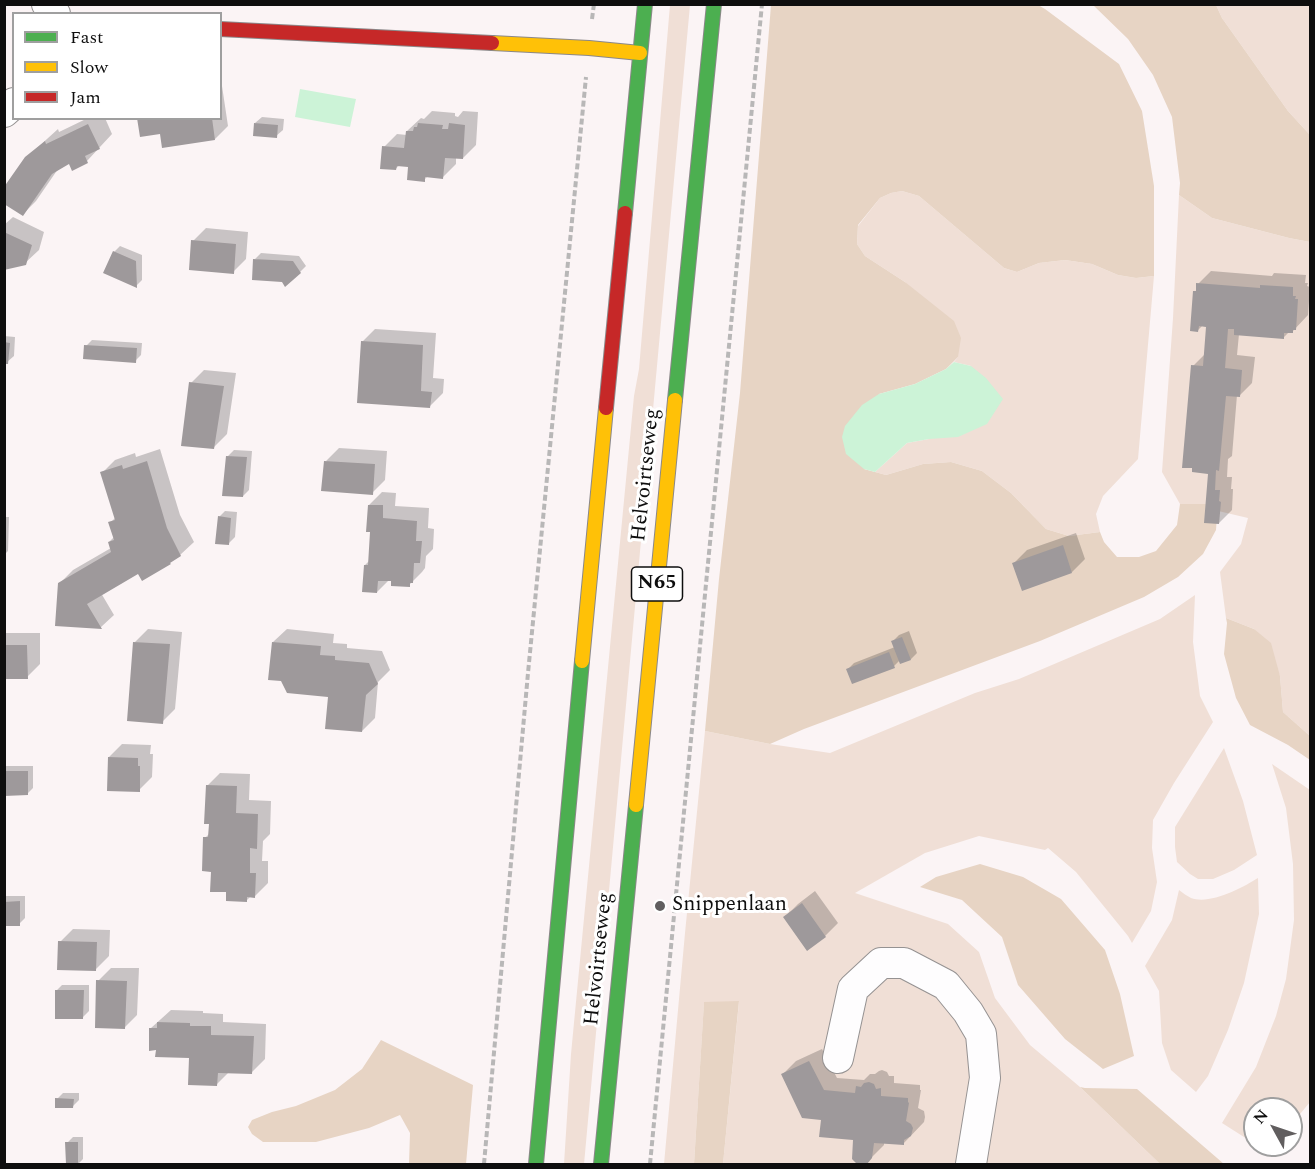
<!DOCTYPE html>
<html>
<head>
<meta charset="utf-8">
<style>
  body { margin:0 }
  #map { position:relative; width:1315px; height:1169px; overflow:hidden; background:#fbf4f5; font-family:Spectral,serif }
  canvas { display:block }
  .frame { position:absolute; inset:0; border:6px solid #0e0e0e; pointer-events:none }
  .legend { position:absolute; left:12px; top:12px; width:210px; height:108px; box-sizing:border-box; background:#fff; border:2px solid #9f9f9f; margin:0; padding:8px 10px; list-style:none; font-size:18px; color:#0e0e0e }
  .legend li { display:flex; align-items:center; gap:12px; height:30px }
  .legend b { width:30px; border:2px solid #9f9f9f }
  .north { position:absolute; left:1243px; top:1097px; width:60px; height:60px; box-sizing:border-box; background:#fff; border:2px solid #9f9f9f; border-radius:50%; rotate:310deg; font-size:16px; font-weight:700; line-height:24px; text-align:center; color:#0e0e0e }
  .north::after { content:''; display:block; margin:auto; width:21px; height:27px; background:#615e5f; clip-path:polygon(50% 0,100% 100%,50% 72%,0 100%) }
</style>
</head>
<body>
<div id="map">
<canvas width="1315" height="1169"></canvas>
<div class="frame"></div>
<ul class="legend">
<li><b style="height:8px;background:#4caf50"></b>Fast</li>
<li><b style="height:8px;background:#ffc107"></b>Slow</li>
<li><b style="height:8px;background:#c62828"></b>Jam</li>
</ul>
<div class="north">N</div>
</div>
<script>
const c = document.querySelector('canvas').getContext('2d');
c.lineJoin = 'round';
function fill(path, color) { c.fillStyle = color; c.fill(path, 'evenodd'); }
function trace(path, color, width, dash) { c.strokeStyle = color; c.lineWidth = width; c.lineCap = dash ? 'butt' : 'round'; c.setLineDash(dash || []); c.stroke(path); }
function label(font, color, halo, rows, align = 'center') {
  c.font = font + ' Spectral,serif'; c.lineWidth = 6; c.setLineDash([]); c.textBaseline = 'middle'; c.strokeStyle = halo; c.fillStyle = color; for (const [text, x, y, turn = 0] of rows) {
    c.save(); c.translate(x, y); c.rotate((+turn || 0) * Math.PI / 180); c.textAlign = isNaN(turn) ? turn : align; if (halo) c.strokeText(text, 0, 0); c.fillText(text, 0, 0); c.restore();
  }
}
fill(new Path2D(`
  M670,5H690L584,1164H564L571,1054L634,396L639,369Z
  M1216,5H1310V135L1288,111L1222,18Z
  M902,191L919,196L1004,268L1017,272L1039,263L1065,260L1092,264L1118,275L1136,278L1154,276L1138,459L1103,496L1096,514L1100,532L1069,536L1046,529L1011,493L982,471L951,462L923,464L886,475L875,472L907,443L929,439L971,366L954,362L958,357L905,282L865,256L857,244L858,226L880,198L891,193Z
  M1179,195L1212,218L1289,238L1310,242V736L1283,712L1280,676L1254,629L1226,618L1220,572L1241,544L1248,518L1214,510L1210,504H1180L1162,472L1173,318Z
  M1195,595L1193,642L1200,696L1213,722L1174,783L1153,820L1152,848L1157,882L1151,911L1132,943L1128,936L1076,872L1048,848L1045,850L979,836L925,853L855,893L948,924L979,952L995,998L1030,1045L1080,1087L1160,1164H723L739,1002L704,1003L694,1164H664L685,933L705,731L770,744L830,753L975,693L1019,679L1160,619Z
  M1224,748L1243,801L1257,855L1234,870L1213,879H1198L1190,874L1177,862L1175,847V827Z
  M1272,764L1310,790V1102L1291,1125V1109H1255V1144L1222,1123L1256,1067L1276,1016L1286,979L1294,920L1293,864L1286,808Z
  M1258,878L1259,914L1244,983L1228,1030L1208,1076L1196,1092L1171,1070L1162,1043L1159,991L1145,966L1172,920L1179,890C1183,893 1187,896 1191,898C1210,905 1242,888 1258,878Z`), '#f0dfd6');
fill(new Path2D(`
  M771,5H1038L1045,9L1119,64L1142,111L1154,186V276L1136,278L1118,275L1092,264L1065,260L1039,263L1017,272L1004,268L919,196L902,191L891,193L880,198L858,225L857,244L865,256L905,282L954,321L961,338L958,357L946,369L915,384L879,394L864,469L886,475L923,464L951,462L982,471L1011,493L1046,529L1069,536L1100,532L1104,542L1117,557H1139L1156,551L1177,525L1180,504H1210L1217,515L1216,530L1203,554L1178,577L1144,597L1040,641L804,729L770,744L705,731L719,579L740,393Z
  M1093,5H1216L1222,18L1288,111L1310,135V242L1289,238L1212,218L1179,195L1180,183L1172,117L1153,75L1128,39Z
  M1226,618L1254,629L1271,643L1280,676L1283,712L1310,736V760L1288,745L1250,725L1236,698L1224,654L1227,623Z
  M980,864L1023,877L1061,899L1105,950L1120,994L1134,1056L1103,1069L1065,1039L1018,985L1002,937L962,900L920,887L936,877Z
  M739,1001L723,1164H694L704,1002Z
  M381,1040L473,1085L466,1164H409L410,1133L400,1115L369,1128L316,1142H263L252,1134L248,1127L252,1120L272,1112L296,1106L335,1090L362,1069Z
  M1080,1087L1085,1088L1137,1089L1224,1164H1160Z`), '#e7d4c4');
fill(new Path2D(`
  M300,89L356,99L350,127L295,117Z
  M954,362L971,366L986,378L1003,399L987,424L958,437L929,439L907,443L875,472L864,469L846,454L842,437L845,426L862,405L879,394L915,384L946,369Z`), '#ccf3d7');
fill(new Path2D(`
  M220,86H222L228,126L215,139L161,133L139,118H220Z
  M432,111L455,113V116L458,117L463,111L478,112L476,145L463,158L456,157V164L443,177L428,176L424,180L409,166L400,165L395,169L384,147L397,134L407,135V131L421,118L424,119Z
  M262,117L284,119L283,130L276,136L255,123Z
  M88,118H105L112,134L87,161L69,162L58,169L36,201L23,214L26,158L58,129L59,132Z
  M13,217L44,232L39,250L25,263L5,268L4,225Z
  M206,228L248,232L246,259L233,272L193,241Z
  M120,246L142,255V280L136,286L114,252Z
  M261,253L299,256L306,266L300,272L255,259Z
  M1211,271L1272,276L1274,273L1306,275L1305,283H1308L1307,286L1310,287L1308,315L1292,332H1289L1283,338L1239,334L1237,355L1255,357L1252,383L1239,396L1237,395L1232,456L1228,459L1227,477H1232L1231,489H1233L1232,510L1219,523L1193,366L1206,353L1208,326L1203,325L1198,330L1195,292L1197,289L1198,284Z
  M375,329L436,333L433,378L444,379L443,393L430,406L362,342Z
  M4,336L15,337L14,356L7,362H4Z
  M92,340L142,343L141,355L135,361L86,346Z
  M204,370L236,373L227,434L214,447L191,383Z
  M339,448L387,451L385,480L372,493L326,461Z
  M160,449L180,515L194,542L180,555L174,558L138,572L101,593L114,615L101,627L56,624L59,584L73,570L111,548L109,542L114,537L110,523L116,517L102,473L115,460L135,453L136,457Z
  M234,450L252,451L249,490L243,496L227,457Z
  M382,492L396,493L395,506L429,508L428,528L434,529L433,549L426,556L425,568L422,572L409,585L389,580L377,592L365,565L370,560L372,531L369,505Z
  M225,511L237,512L235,537L229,543L219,517Z
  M4,517H9L8,551L4,555Z
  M1076,533L1085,559L1072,572L1014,563L1027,550Z
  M148,629L182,632L175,709L162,722L135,642Z
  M287,629L334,634L333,643L347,644V648L382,651L390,670L378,682L375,718L362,731L329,696L282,680L273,642Z
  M909,631L917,653L911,659L901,663L900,660L894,666L848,669L854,663L895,647L893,641L899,635Z
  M4,633H40V664L27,677H4Z
  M122,744L151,745L150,754H153L152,777L139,790L109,757Z
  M6,766H33V788L27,794H4V767Z
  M220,773L250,774L249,800L271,801L270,834L263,841L262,861H268V883L255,896H251L246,901L228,891L213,870L205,838L210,833L207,786Z
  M815,891L838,923L825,936L808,949L785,917L798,904Z
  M4,896H25V918L19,924H4Z
  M73,929L110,930L109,956L96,969L60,942Z
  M111,968H139L137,1015L124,1028L98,981Z
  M62,985H89V1011L83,1017L56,991Z
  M171,1010L203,1011V1013L223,1014V1022L266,1024L265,1059L252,1072H229L217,1084L191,1057L158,1049L151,1028Z
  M822,1049L837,1078L864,1080L870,1074H875L879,1071L882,1070L887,1072L889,1076H894V1083L920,1085V1090H921L918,1108L924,1111L925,1117L924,1122L903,1144L884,1142V1145L866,1163L861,1164L857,1163L855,1139L822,1119L783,1074L796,1061Z
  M63,1093H79V1100L72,1107L57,1099Z
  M73,1137H83V1159L78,1164H67V1143Z`), '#0003');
fill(new Path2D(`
  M137,118H212L215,140L162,148L160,134L140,137Z
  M254,123L278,125L277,138L253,136Z
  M418,123L443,125L442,129H448L449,123L465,125L463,159L445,158L443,179L425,177V182L407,180L408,167L397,166L396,170L380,169L382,146L404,148L406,131H413L414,127H417Z
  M88,124L100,149L85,156L88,163L72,171L69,164L52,174L23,216L4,204V187L25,157L45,141L46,144Z
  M4,232L32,245L26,265L4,270Z
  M191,240L236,244L234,274L189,270Z
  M113,251L136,261L137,288L103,273Z
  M253,259L293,261L301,273L285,287L282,282L252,280Z
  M1196,283L1260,288V285L1293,287V296H1296L1295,299H1298L1296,330H1293V333H1284V339L1234,335V329H1228L1225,368L1242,370L1240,397L1226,396L1219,471L1216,470L1215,490H1220L1219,501L1221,502L1219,524L1204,523L1208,474L1192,472V468H1182L1191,365L1203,366L1206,327L1199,326L1198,332L1190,331L1193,291H1196Z
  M361,341L423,345L421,391L432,392L430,408L357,403Z
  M4,342L10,343L8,364H4Z
  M84,345L137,348L136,363L83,359Z
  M189,382L224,386L214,449L181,446Z
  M226,456L247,457L243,497L222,496Z
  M147,461L167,528L181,556L170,563L171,564L142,581L138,574L87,604L102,629L55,626L58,583L111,552L108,542L114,540L108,522L115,520L100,472L122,465L123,469Z
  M324,461L375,464L373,495L321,491Z
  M368,505H383V518L417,521L416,541H422L420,563H414L413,583H410V587L391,586V581H378L377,593L362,592L364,565H368L370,532H366Z
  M218,516L231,518L229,545L215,544Z
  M1063,545L1072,573L1022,591L1012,563Z
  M902,637L911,660L900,664L891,641Z
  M133,642L170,644L163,724L127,721Z
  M272,642L321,646L320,655L335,656V660L369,663L378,684L366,695L362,732L325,729L328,697L287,693L281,681L268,680Z
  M4,645H27L28,679H4Z
  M889,652L895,668L852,684L846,669Z
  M108,757L138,758V766H140V792L107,791Z
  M4,771H28V795L4,796Z
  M206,785L237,786L236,813L258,814L257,849L250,848V873H256L255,898L247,897V902L226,901V892H210L211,872L202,871L203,837H208L209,824H204Z
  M20,901V926H4V902Z
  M802,903L826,937L807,951L783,917Z
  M58,941L97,942L96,971L57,970Z
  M96,980L127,981L125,1029L95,1028Z
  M55,990H84L83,1019H55Z
  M157,1022L190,1023V1026H211V1035L254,1036L252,1074L218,1073L217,1086L188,1085L189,1058L155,1057L156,1050L149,1051V1028H157Z
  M809,1061L824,1090L855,1093L856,1086L861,1087L864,1083L869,1082L874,1084L876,1089L881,1088V1096L908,1098V1102L909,1103L906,1121L911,1124L913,1128L911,1136L904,1140V1145L874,1143L872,1158L867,1164H857L852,1159L853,1140L819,1137L821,1120L802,1118L781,1074Z
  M55,1098L74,1099L73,1108H55Z
  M65,1142H78V1164H66Z`), '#9e999b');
const street = new Path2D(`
  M47,4L55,14
  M4,112L14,103
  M838,1058L853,989L881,963H904L946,985L968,1012L981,1034L985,1078L971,1164`);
const fast = new Path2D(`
  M625,213L645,4
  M675,400L714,4
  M536,1164L582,661
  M601,1164L636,805`);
const slow = new Path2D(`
  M492,43L589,48L640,53
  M582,661L606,408
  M636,805L675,400`);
const jam = new Path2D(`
  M220,29L492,43
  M606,408L625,213`);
trace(street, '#959292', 32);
trace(fast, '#8b8889', 16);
trace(slow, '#8b8889', 16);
trace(jam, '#8b8889', 16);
trace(new Path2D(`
  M592,19L594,4
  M484,1164L528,673L586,77
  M650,1164L762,4`), '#b8b7b7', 4, [6, 3]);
trace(street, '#fefdfe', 30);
trace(fast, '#4caf50', 14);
trace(slow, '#ffc107', 14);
trace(jam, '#c62828', 14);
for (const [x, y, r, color] of [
  [660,906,6,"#615e5f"]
]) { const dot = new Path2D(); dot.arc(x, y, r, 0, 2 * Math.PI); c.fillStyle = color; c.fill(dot); trace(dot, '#fff', 2); }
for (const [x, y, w] of [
  [657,584,51]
]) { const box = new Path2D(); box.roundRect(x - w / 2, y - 17, w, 34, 4.5); c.fillStyle = '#fff'; c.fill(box); trace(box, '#0e0e0e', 1.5); }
label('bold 20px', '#0e0e0e', null, [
  ["N65",657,584]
]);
label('21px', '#0e0e0e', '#fff', [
  ["Helvoirtseweg",647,475,-84],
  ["Helvoirtseweg",600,959,-84]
]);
label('21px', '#0e0e0e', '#fff', [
  ["Snippenlaan",672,906]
], 'left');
</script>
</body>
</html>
